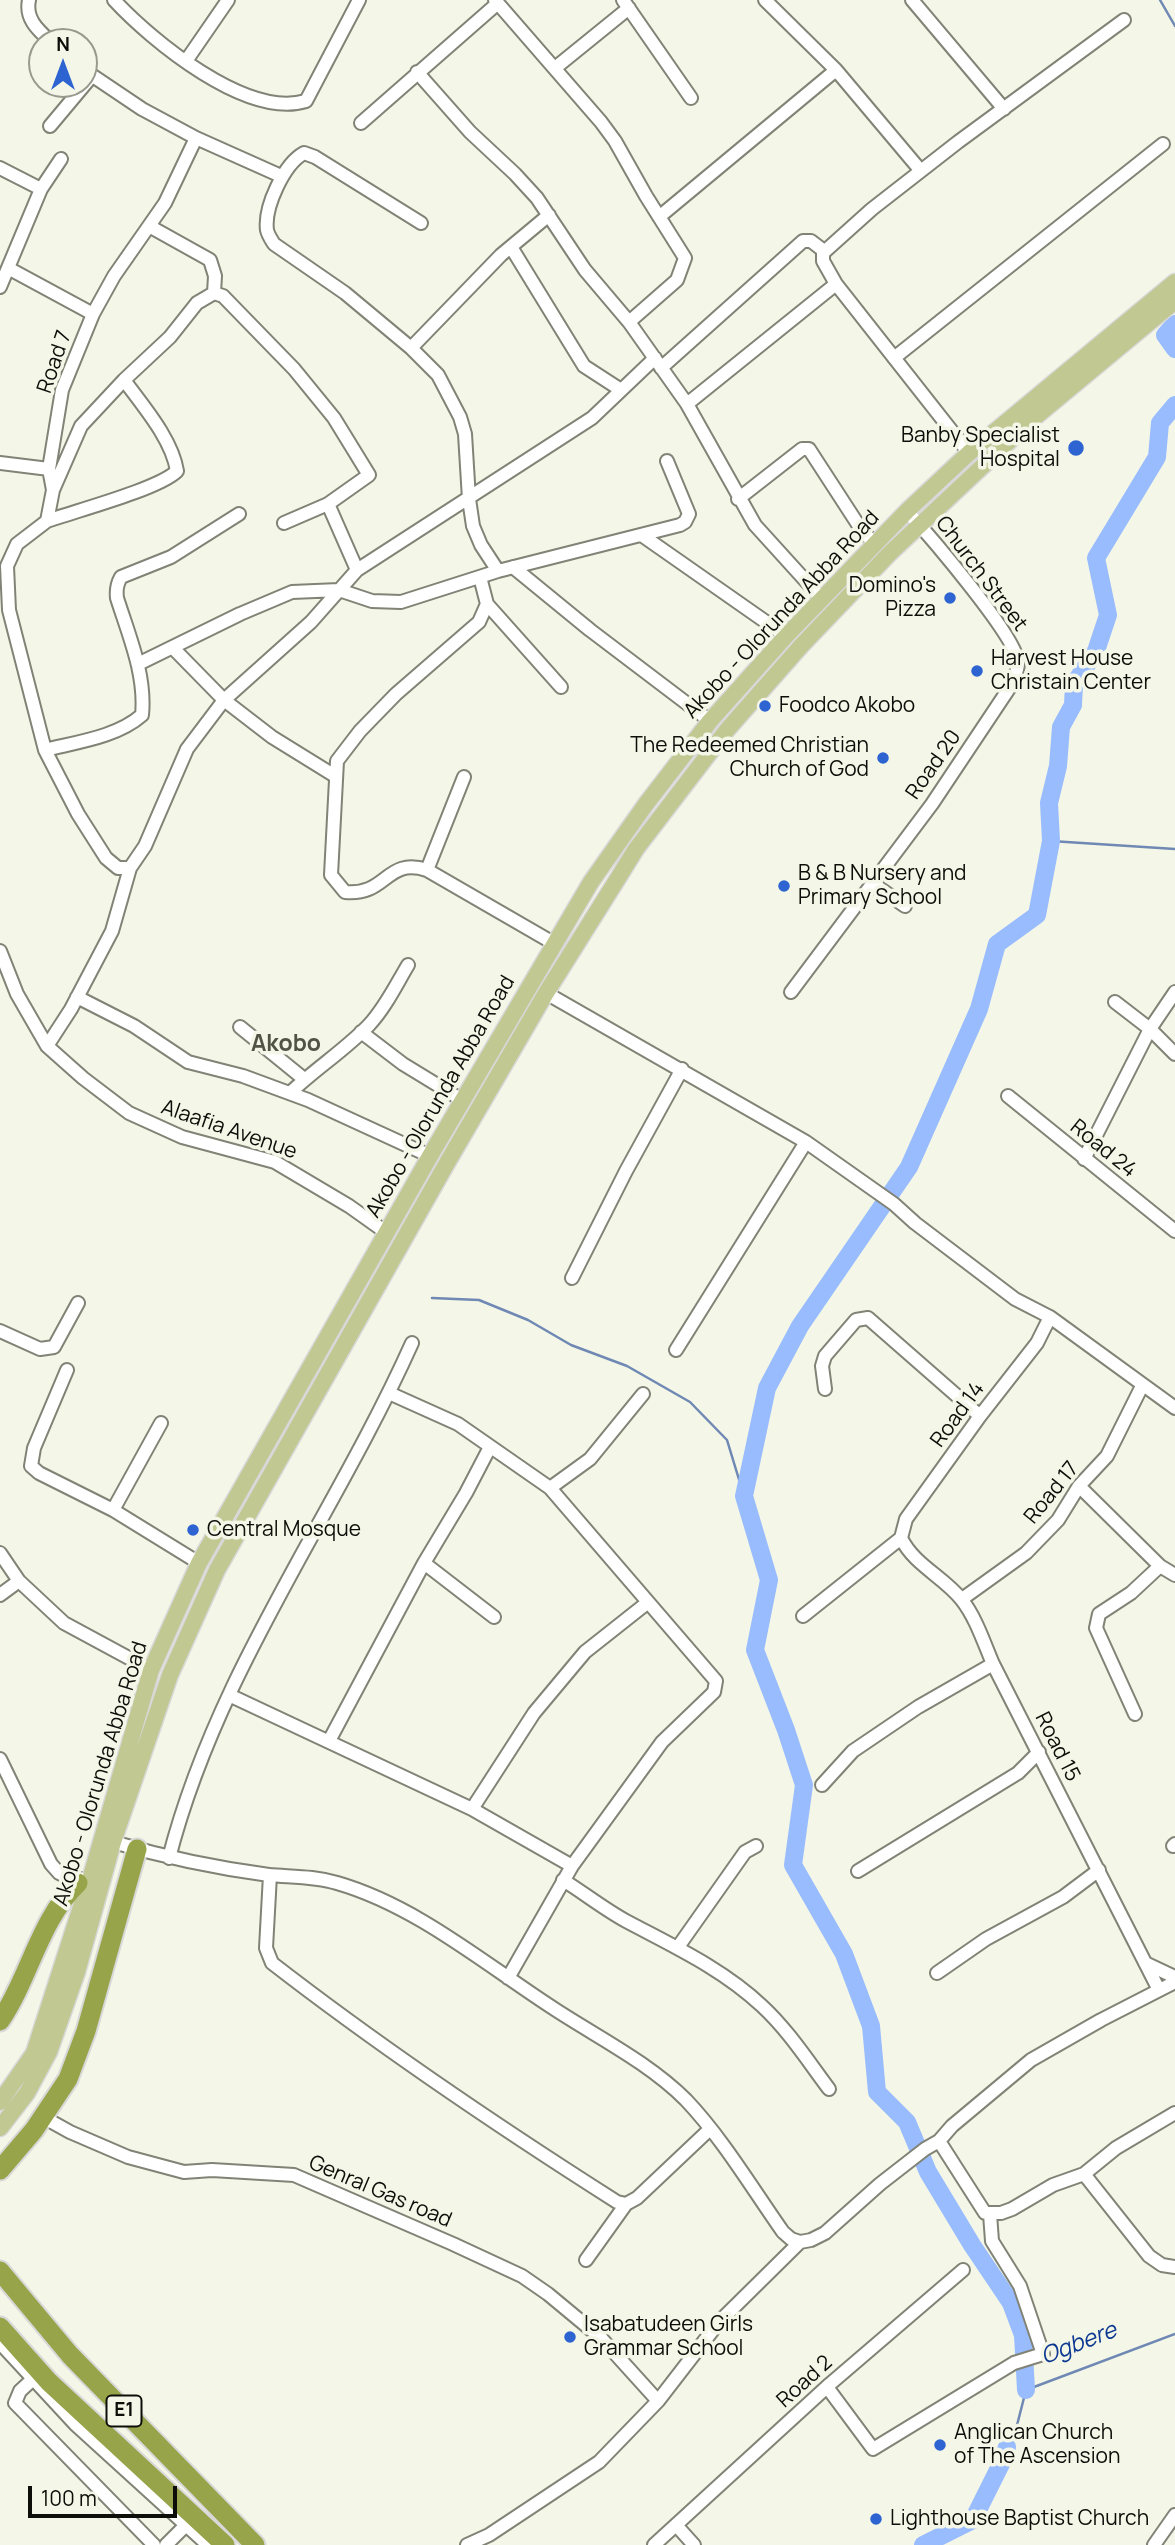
<!DOCTYPE html>
<html>
<head>
<meta charset="utf-8">
<style>
  body { margin:0 }
  #map { position:relative; width:1175px; height:2545px; overflow:hidden; background:#f4f7e7; font-family:Manrope,sans-serif }
  canvas { display:block }
  .north { position:absolute; left:28px; top:28px; width:70px; height:70px; box-sizing:border-box; background:#f4f7e7; border:2px solid #989a8e; border-radius:50%; rotate:0deg; font-size:19px; font-weight:700; line-height:28px; text-align:center; color:#0d0e09 }
  .north::after { content:''; display:block; margin:auto; width:24px; height:32px; background:#2d64d2; clip-path:polygon(50% 0,100% 100%,50% 72%,0 100%) }
  .scale { position:absolute; left:28px; top:2486px; width:149px; height:32px; box-sizing:border-box; border:4px solid #0d0e09; border-top:0; padding-left:9px; font-size:21px; line-height:24px; white-space:nowrap; color:#0d0e09; -webkit-text-stroke:5px #f4f7e7; paint-order:stroke }
</style>
</head>
<body>
<div id="map">
<canvas width="1175" height="2545"></canvas>
<div class="north">N</div>
<div class="scale">100 m</div>
</div>
<script>
const c = document.querySelector('canvas').getContext('2d');
c.lineJoin = 'round';
function trace(path, color, width, dash) { c.strokeStyle = color; c.lineWidth = width; c.lineCap = dash ? 'butt' : 'round'; c.setLineDash(dash || []); c.stroke(path); }
function label(font, color, halo, rows, align = 'center') {
  c.font = font + ' Manrope,sans-serif'; c.lineWidth = 7; c.setLineDash([]); c.textBaseline = 'middle'; c.strokeStyle = halo; c.fillStyle = color; for (const [text, x, y, turn = 0] of rows) {
    c.save(); c.translate(x, y); c.rotate((+turn || 0) * Math.PI / 180); c.textAlign = isNaN(turn) ? turn : align; if (halo) c.strokeText(text, 0, 0); c.fillText(text, 0, 0); c.restore();
  }
}
trace(new Path2D(`
  M1160,0L1175,26
  M1051,841L1175,849
  M432,1298L479,1300L528,1320L571,1345L627,1366L690,1402L727,1440L744,1496
  M1007,2447L1015,2433L1026,2390L1175,2334`), '#6f88b4', 2.5);
trace(new Path2D(`
  M1175,324L1165,335L1175,349
  M1026,2390L1023,2335L1011,2303L972,2245L928,2172L907,2122L877,2092L871,2026L844,1954L793,1865L804,1785L786,1730L755,1650L769,1580L744,1496L767,1388L800,1326L909,1167L979,1009L997,944L1037,915L1051,841L1049,803L1058,766L1061,727L1073,705L1074,684L1096,651L1108,615L1096,558L1157,457L1160,423L1175,405
  M923,2545L973,2520L1001,2464L1007,2447`), '#99bcfe', 18);
const minor = new Path2D(`
  M29,0C25,19 38,30 51,42
  M114,0C152,41 247,119 306,101L359,0
  M495,0L601,122L615,141L646,196L685,258L677,280L629,322
  M623,0L691,98
  M765,0L836,70L921,171
  M912,0L1004,109
  M186,61L228,0
  M555,68L629,8
  M84,70L142,109L196,138L281,176
  M417,72L470,132L515,174L537,198L585,270L629,322L687,404L755,525L823,600
  M361,123L498,3
  M50,126L91,77
  M0,168L41,189
  M659,217L836,70
  M421,223L315,157L304,153C284,164 264,207 267,230C268,235 271,239 274,244L345,293L411,348L438,375L460,417L465,434L469,499L473,526L481,545L498,571
  M149,226L210,260L215,276L214,293
  M511,247L584,366L621,390
  M8,268L93,314
  M0,287L41,189L61,159
  M411,348L501,255L549,215
  M894,358L1163,144
  M661,368L803,241H811L824,251
  M687,404L836,284
  M969,453L836,284L823,261V253L872,209L958,142L1124,20
  M0,463L49,469
  M53,490L81,426L124,380L170,337L197,303L214,293L223,296L294,369L334,418L369,475L328,504L284,523
  M738,499L802,449H809L859,526L875,545
  M328,504L357,570
  M47,521C75,511 159,489 177,471C172,439 143,406 124,380
  M643,536L786,636
  M513,567L590,630L710,721
  M480,577L487,604L479,622L396,694L360,731L337,761L331,875L345,892C388,896 385,857 427,870L555,944
  M487,604L561,687
  M173,648L224,700L272,737L335,776
  M138,664L240,614L292,592L339,590L372,601L401,602L498,571L680,525L685,522L689,514L667,461
  M45,750C77,742 117,737 142,715C146,675 129,636 117,598C116,589 117,584 121,577L171,557L239,514
  M130,868H118L106,858L78,814L45,750L9,610L7,566L17,544L47,521L53,490L49,469L62,390L93,314L114,276L165,203L196,138
  M427,870L464,777
  M872,883L905,906
  M0,951L17,994L47,1046L83,1078L129,1113L182,1137L275,1162L349,1206L387,1233
  M791,992L932,804L1012,684C1014,678 1018,670 1018,663C1018,638 928,534 907,511
  M546,993L806,1142L894,1204L915,1223L1015,1299L1050,1317L1175,1408
  M77,997L134,1026L188,1062L243,1076L308,1100L430,1156
  M1115,1002L1150,1029L1175,1054
  M240,1027L304,1079
  M361,1032L403,1064L462,1100
  M47,1046L71,1009L112,931L130,868L145,846L187,749L224,700L311,622L357,570L592,418L655,358
  M290,1093C315,1069 345,1050 369,1025C385,1008 396,985 408,965
  M1008,1096L1175,1231
  M1084,1159L1150,1029L1175,992
  M572,1278L626,1171L682,1069
  M0,1331L40,1349L54,1347L78,1303
  M676,1350L806,1142
  M67,1370L34,1448L31,1466L39,1473L113,1510L199,1563
  M825,1389L822,1366L825,1356L856,1320L868,1318L980,1416
  M389,1393L458,1424L550,1488L716,1681L714,1692L662,1742L572,1866L508,1978
  M1079,1486L1160,1566L1175,1575
  M550,1488L590,1459L643,1394
  M113,1510L161,1423
  M901,1538C914,1565 944,1577 962,1600C976,1618 984,1643 993,1664L1159,1990
  M901,1538L906,1519L980,1416L1037,1343L1050,1317
  M0,1553L19,1581L64,1623L151,1670
  M424,1563L494,1617
  M0,1595L19,1581
  M962,1599L1026,1553L1058,1520L1079,1486L1107,1456L1142,1386
  M803,1616L901,1538
  M229,1695L472,1809L572,1866
  M1135,1714L1096,1628L1099,1614L1131,1593L1160,1566
  M329,1741L424,1563L466,1493L490,1447
  M0,1759L51,1864L59,1873L78,1883L83,1879
  M822,1785L853,1751L918,1707L993,1664
  M472,1809L534,1713L585,1652L647,1603
  M113,1842C164,1857 216,1868 269,1875C291,1877 314,1876 337,1883C417,1906 486,1965 556,2010C599,2038 649,2063 686,2100C723,2139 752,2188 783,2232L791,2239L800,2242L811,2240L825,2233L880,2184L925,2149L939,2141L952,2126L1031,2060L1101,2020L1175,1982
  M1173,1846L1175,1844
  M169,1858C217,1671 334,1517 412,1343
  M858,1871L1018,1773L1039,1752
  M270,1875L266,1948L272,1963C383,2049 499,2127 617,2202L626,2204
  M563,1880C584,1893 604,1909 626,1921C673,1946 723,1969 762,2006C788,2030 808,2061 829,2089
  M678,1947L745,1852L756,1846
  M1145,1963L1175,1977
  M937,1973L986,1939L1063,1897L1099,1870
  M43,2117L70,2132L128,2157L184,2172L212,2170L294,2175L453,2244L522,2276L548,2294L601,2338L658,2401
  M939,2141L985,2213H1001L1012,2209L1053,2185L1084,2174L1116,2148L1175,2113
  M1084,2174L1149,2256L1162,2265L1175,2267
  M586,2260L626,2204L637,2198L710,2129
  M0,2343L75,2424L208,2545
  M33,2379L20,2391L15,2403L154,2545
  M827,2387L873,2449L1014,2363L1043,2354L1020,2286L992,2241L990,2214
  M676,2525L694,2545
  M166,2545L186,2525
  M467,2545L489,2535L599,2462L658,2401L719,2322L800,2242
  M654,2545L830,2384L963,2270
  M1154,2545L1175,2515`);
const major = new Path2D(`
  M0,2102L34,2053L92,1873L151,1670L199,1563L430,1156L591,882L646,804L710,721L786,636L907,511L969,453L1175,282
  M0,2128L27,2093L49,2052L77,1972L113,1842L170,1675L217,1570L447,1163L546,993L620,875L636,849L727,730L801,646L890,553L1034,418L1175,301`);
const highway = new Path2D(`
  M0,2021C30,1977 39,1920 78,1883
  M0,2170L34,2130L68,2079L86,2031L137,1849
  M0,2271L70,2355L255,2545
  M0,2327L49,2382L225,2545`);
trace(minor, '#808375', 16);
trace(major, '#d8d8d8', 19);
trace(highway, '#d8d8d8', 23);
trace(minor, '#fff', 12);
trace(major, '#c1c892', 16);
trace(highway, '#98a449', 19);
for (const [x, y, r, color] of [
  [1076,448,9,"#2d64d2"],
  [950,598,7,"#2d64d2"],
  [977,671,7,"#2d64d2"],
  [765,706,7,"#2d64d2"],
  [883,758,7,"#2d64d2"],
  [784,886,7,"#2d64d2"],
  [193,1530,7,"#2d64d2"],
  [570,2337,7,"#2d64d2"],
  [940,2445,7,"#2d64d2"],
  [876,2519,7,"#2d64d2"]
]) { const dot = new Path2D(); dot.arc(x, y, r, 0, 2 * Math.PI); c.fillStyle = color; c.fill(dot); trace(dot, '#f4f7e7', 2.5); }
for (const [x, y, w] of [
  [124,2411,35]
]) { const box = new Path2D(); box.roundRect(x - w / 2, y - 15.5, w, 31, 5); c.fillStyle = '#f4f7e7'; c.fill(box); trace(box, '#0d0e09', 2); }
label('bold 19px', '#0d0e09', null, [
  ["E1",124,2411]
]);
label('21px', '#0d0e09', '#f4f7e7', [
  ["Road 7",55,362,-71],
  ["Church Street",981,574,53],
  ["Akobo - Olorunda Abba Road",782,615,-47],
  ["Road 20",934,765,-55],
  ["Akobo - Olorunda Abba Road",441,1097,-60],
  ["Alaafia Avenue",229,1130,19],
  ["Road 24",1103,1149,39],
  ["Road 14",958,1415,-54],
  ["Road 17",1052,1493,-51],
  ["Road 15",1057,1747,63],
  ["Akobo - Olorunda Abba Road",101,1774,-73],
  ["Genral Gas road",380,2192,23],
  ["Road 2",805,2382,-42]
]);
label('21px', '#0d0e09', '#f4f7e7', [
  ["Banby Specialist",1060,436,"right"],
  ["Hospital",1060,460,"right"],
  ["Domino's",936,586,"right"],
  ["Pizza",936,610,"right"],
  ["Harvest House",991,659],
  ["Christain Center",991,683],
  ["Foodco Akobo",779,706],
  ["The Redeemed Christian",869,746,"right"],
  ["Church of God",869,770,"right"],
  ["B & B Nursery and",798,874],
  ["Primary School",798,898],
  ["Central Mosque",207,1530],
  ["Isabatudeen Girls",584,2325],
  ["Grammar School",584,2349],
  ["Anglican Church",954,2433],
  ["of The Ascension",954,2457],
  ["Lighthouse Baptist Church",890,2519]
], 'left');
label('bold 23px', '#515346', '#f4f7e7', [
  ["Akobo",286,1045]
]);
label('italic 23px', '#0c3892', '#f4f7e7', [
  ["Ogbere",1079,2344,-21]
]);
</script>
</body>
</html>
